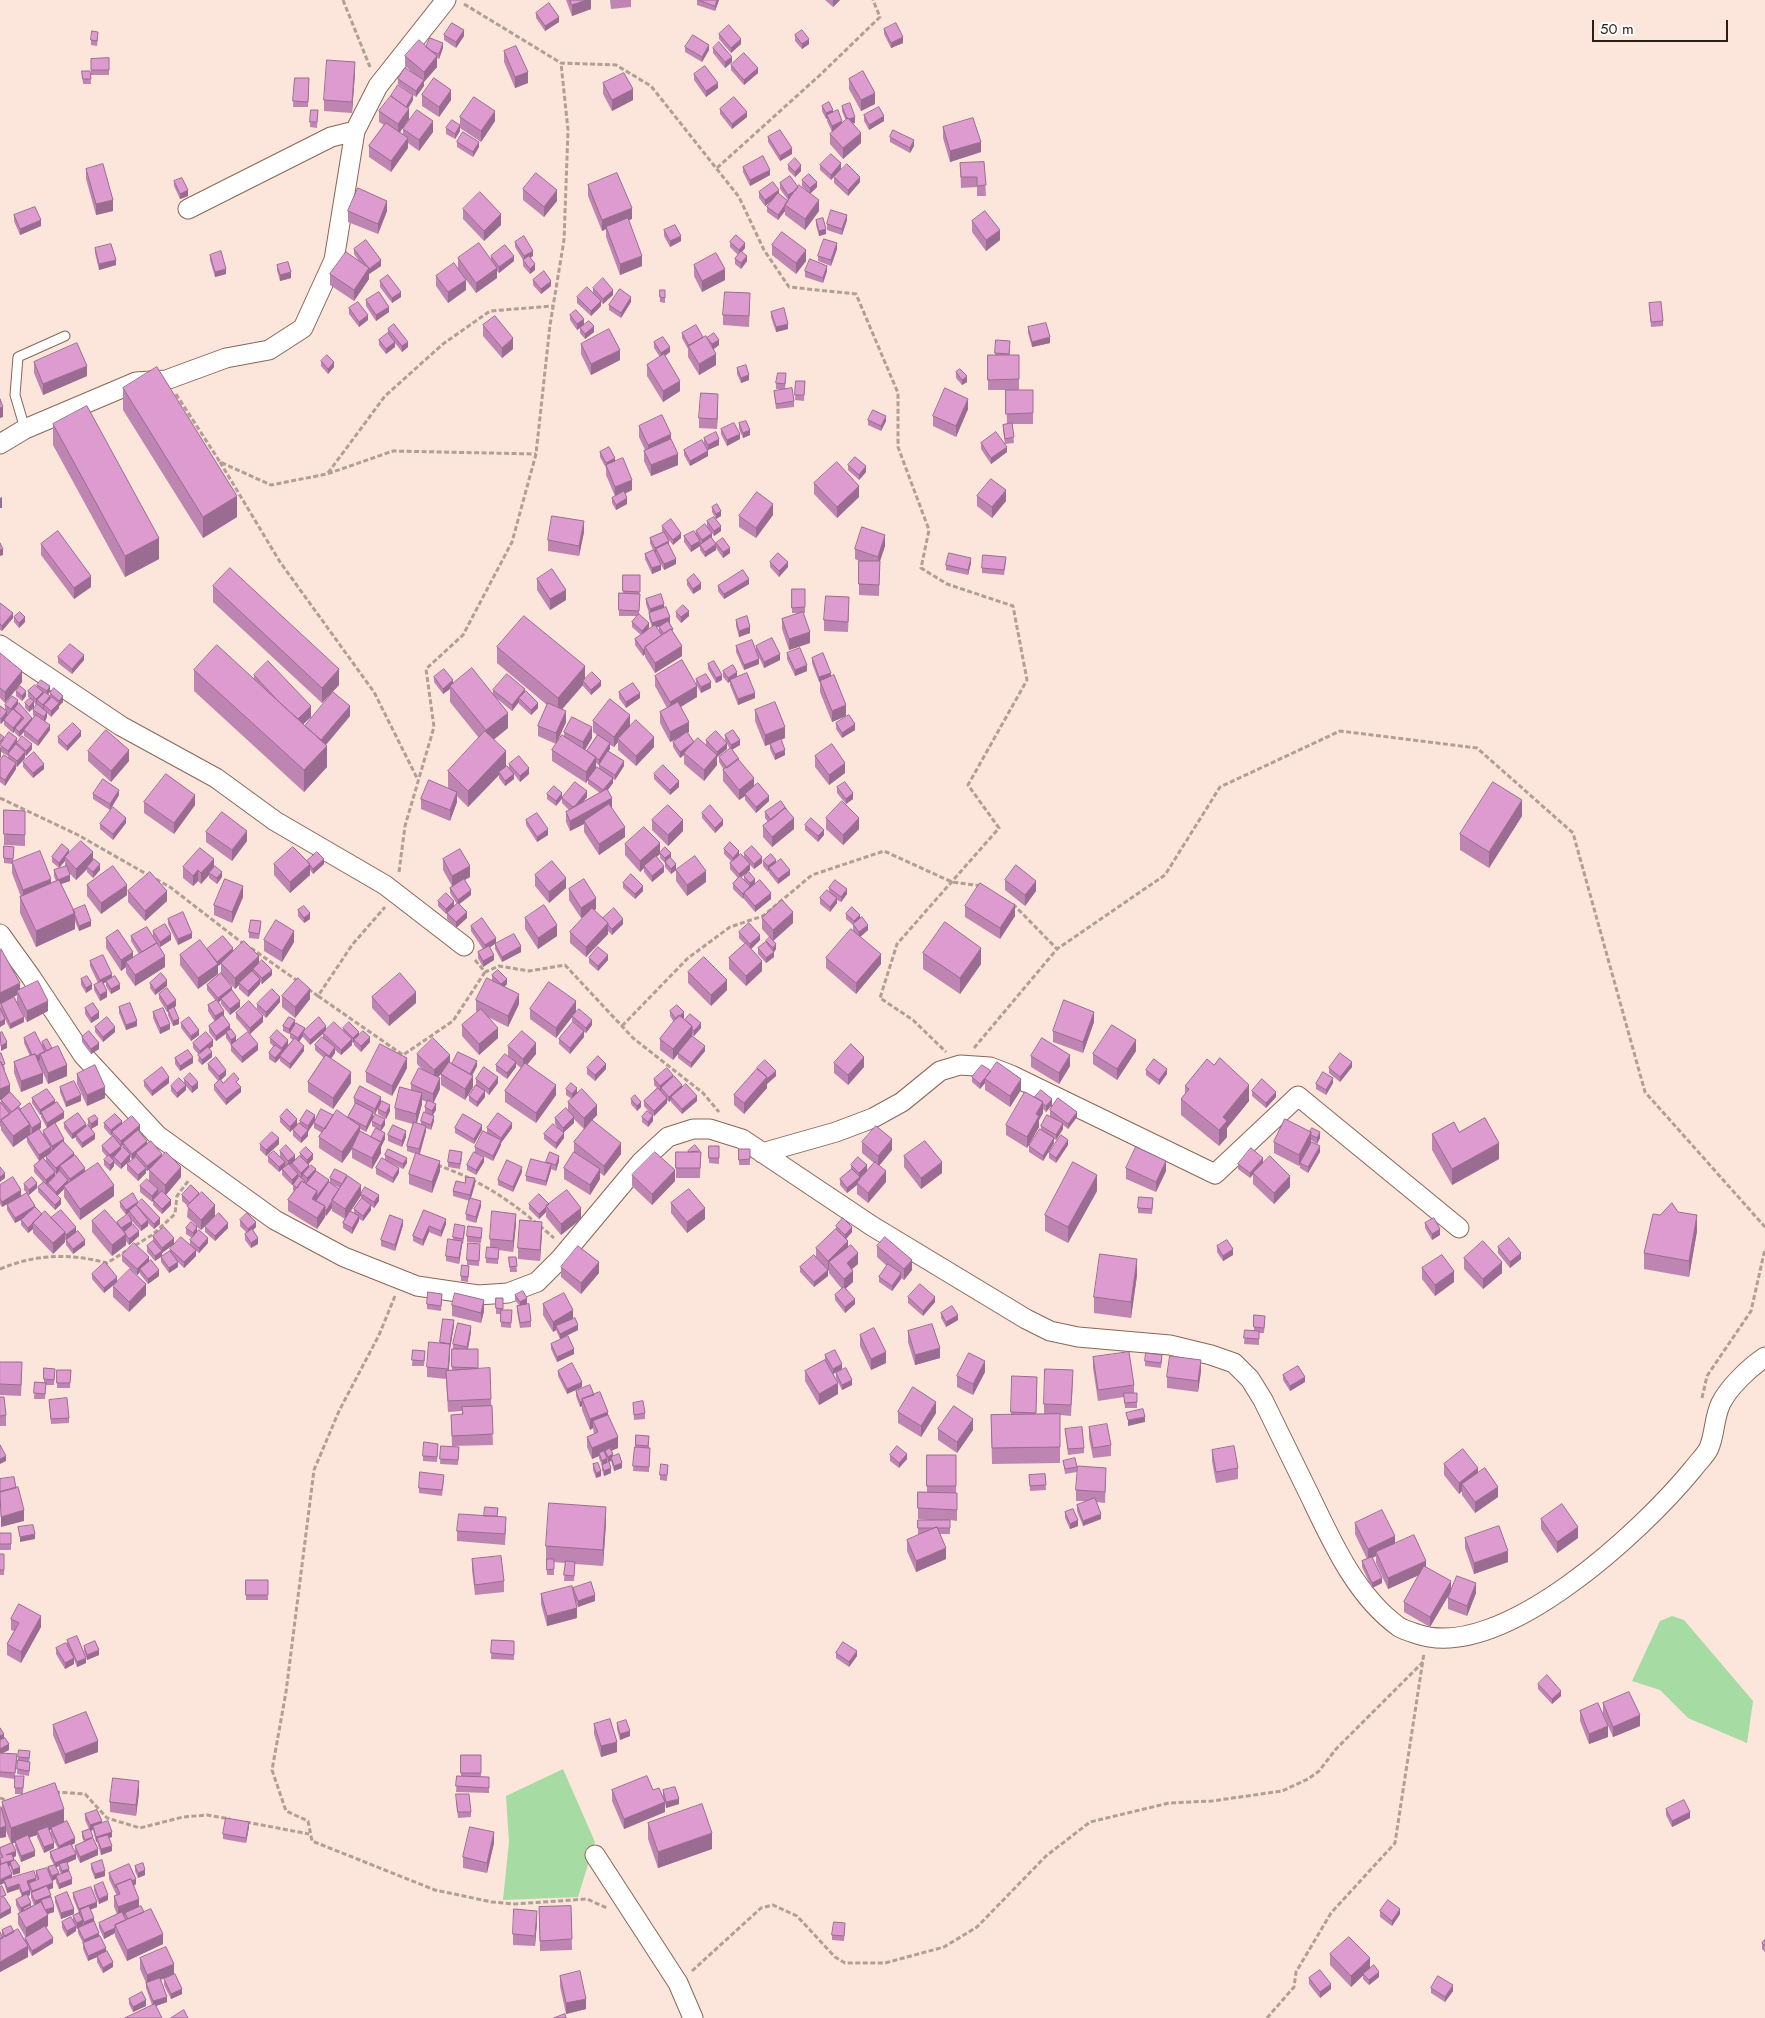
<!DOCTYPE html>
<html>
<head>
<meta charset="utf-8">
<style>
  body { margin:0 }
  #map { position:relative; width:1765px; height:2018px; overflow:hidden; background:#fce5db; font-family:Jost,sans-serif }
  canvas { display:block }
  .scale { position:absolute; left:1592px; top:20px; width:136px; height:22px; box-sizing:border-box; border:2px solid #2b1d17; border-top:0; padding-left:6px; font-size:15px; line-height:18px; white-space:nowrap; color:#2b1d17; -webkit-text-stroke:4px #fff; paint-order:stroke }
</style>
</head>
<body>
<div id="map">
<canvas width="1765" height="2018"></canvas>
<div class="scale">50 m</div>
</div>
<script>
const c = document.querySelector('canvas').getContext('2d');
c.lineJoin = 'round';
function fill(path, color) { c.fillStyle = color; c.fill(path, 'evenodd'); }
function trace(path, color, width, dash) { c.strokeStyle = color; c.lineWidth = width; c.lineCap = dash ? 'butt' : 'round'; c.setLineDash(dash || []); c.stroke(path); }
fill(new Path2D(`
  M1672,1616L1684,1620L1753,1701L1747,1743L1688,1718L1660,1690L1632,1681L1660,1621Z
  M563,1769L595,1842L578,1897L503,1900L509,1842L506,1796Z`), '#a6dba4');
const lane = new Path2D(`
  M25,429L15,395L18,357L65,336`);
const street = new Path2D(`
  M188,209L331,137L355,131
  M0,444L25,429L136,382L166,380L226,358L269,350L303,328L334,260L355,131L378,86L446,0
  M0,645L121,726L216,778L275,821L385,885L464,946
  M0,934L31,977L83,1055L157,1135L275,1220L344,1257L417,1286L478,1295L508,1293L537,1282L560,1259L641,1162L668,1137L693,1129H710L742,1139L872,1226L1026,1319L1050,1331L1078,1337L1170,1345L1211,1355L1234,1363L1250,1379L1263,1400C1279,1432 1294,1464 1310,1496C1332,1542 1356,1596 1399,1627C1404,1630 1411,1632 1417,1634C1502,1663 1643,1530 1693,1469C1698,1462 1706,1455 1709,1448C1715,1434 1714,1417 1721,1403C1729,1387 1750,1367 1765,1357
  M762,1153L836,1132L873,1118L902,1102L940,1071L960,1065L990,1067L1011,1075L1215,1174L1298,1096L1459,1228
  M595,1855L678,1983L693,2018`);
trace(lane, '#886757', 11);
trace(street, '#886757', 21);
trace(new Path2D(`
  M343,0L370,67
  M464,4L561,63L616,65L651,86L739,197L764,250L789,287L856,294L898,393V447L929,530L921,568L947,584L1013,606L1027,680L968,785L999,828L897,944L880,998L913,1020L946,1052
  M717,168L820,75L880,17L873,0
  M176,394L220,462L271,485L327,474L393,451L536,454
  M220,462L280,562L374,692L417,778
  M328,473L385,396L443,344L490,311L553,306
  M0,798L78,835L150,876
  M399,872L405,826L434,727L426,669L463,635L512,542L536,454L550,325L564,240L568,130L561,63
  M156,879L170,887L245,945
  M1013,904L1057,949
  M251,948L299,982
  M475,960L485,972L499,966L529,971L565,965L633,1038L703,1093L719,1112
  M308,989L318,996L352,945L385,907
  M318,996L403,1055L453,1021L485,972
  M622,1026L688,958L730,927L763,916L812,875L884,851L952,882L982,886
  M974,1048L1057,949L1165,875L1220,787L1340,731L1477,748L1573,833L1645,1092L1765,1227
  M437,1165C486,1182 516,1205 554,1238
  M0,1269C36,1254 69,1253 107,1263L152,1235L175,1214L177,1196L189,1180
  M395,1296L379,1335L339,1411L314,1470L286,1692L272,1770L286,1811L308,1821L312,1841L435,1890L492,1902L515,1904L587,1899L607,1908
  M1702,1398L1707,1376L1751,1311L1765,1249
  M55,1792L85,1794L107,1818L140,1828L183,1817L207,1815L230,1819
  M0,1798L9,1801
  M246,1822L309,1834
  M692,1971L761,1908L773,1905L797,1916L835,1957L845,1963H885L944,1947L977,1927L1046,1856L1090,1822L1169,1803L1212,1801L1282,1791L1308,1779L1319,1771L1336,1749L1423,1662
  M1267,2018L1294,1987L1296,1972L1331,1913L1395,1843L1424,1653`), '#b29e96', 3, [5, 2.5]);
trace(lane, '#fff', 9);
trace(street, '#fff', 19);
fill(new Path2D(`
  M566,0H591V9L572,16Z
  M610,0H631V7L611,9Z
  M697,0H719L715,11L697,5Z
  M825,0H840L833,7Z
  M536,13L559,22L545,31L536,18Z
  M884,29L903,43L891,48L884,34Z
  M719,34L741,44L731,53L719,39Z
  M444,35L464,36L456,48L444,40Z
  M795,35L809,44L802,49L795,41Z
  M98,37L97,46L91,45V40Z
  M426,47L443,48L439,59L437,58V67L424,82V86L416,97L398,84V79L414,74L405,66V56Z
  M685,47L709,50L702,62L685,52Z
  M713,48L732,62L725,68L713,53Z
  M504,51L528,83L515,88L504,62Z
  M109,58V75H91V59Z
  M731,65L758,73L744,85L731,70Z
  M82,71H90L91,84H83Z
  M355,73L352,113L324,111V100Z
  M694,74L718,88L706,97L694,80Z
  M295,78H309L308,107H293Z
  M849,79L875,104L861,111L849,89Z
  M603,83L633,100L612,111L603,94Z
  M422,95L451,100L439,117L422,106Z
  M413,100L408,108L409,119L400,132L403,134V129L433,132L419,151L408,143V148L391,172L369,157V146L384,125L379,122V111Z
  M822,106L833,112L842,123L846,121L842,111V106L855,123H853L861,143L843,159L830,144V134L834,131L832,132L827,121V118L826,119L822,111Z
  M720,109L747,117L732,129L720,114Z
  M311,110H318L317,128L310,127Z
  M864,115L884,121L869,130L864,121Z
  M460,117L495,121L481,142L460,128Z
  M943,127L981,152L950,162L943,138Z
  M446,128L460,131L455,139L446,134Z
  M768,137L792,154L780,161L768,142Z
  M890,137L914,146L910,153L890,142Z
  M457,142L479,147L473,157L457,147Z
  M984,162L986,196H977V187L961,188L960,163Z
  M788,165L801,171L795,177L788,170Z
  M820,165L841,169L831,180L820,170Z
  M743,167L770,175L750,186L743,172Z
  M86,169L113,211L96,215L86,179Z
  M834,177L860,182L848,196L834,183Z
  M802,180L817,187L810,193L819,211L805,230L785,215V211L778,220L767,212V207L773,200L765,206L759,198V192L779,194L788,201V200L780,189V183L798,187L808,192L802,186Z
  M174,181L188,196L180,199L174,186Z
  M588,185L632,219L628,220L642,266L620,275L606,237V229L602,231L588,196Z
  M523,189L557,201L544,217L523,200Z
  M463,209L501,225L484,241L463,219Z
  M348,211H387L378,234L348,222Z
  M14,215L41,226L20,235L14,221Z
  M816,220L826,234L819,236L816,225Z
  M847,220L842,235L827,230V224Z
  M972,221L1000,240L986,251L972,232Z
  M664,230L681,241L670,247L664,236Z
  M515,242L533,256L530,258L535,270L530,274L523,266V260L515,247Z
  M730,242L745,248L742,252L747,261L741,269L735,264V259L738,255L730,247Z
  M772,245L806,261L796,274L772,255Z
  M95,248L116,265L99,270L95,253Z
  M354,249L381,266L369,274V279L354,301L330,285V274L359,261L354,254Z
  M837,249L831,266L818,261V256Z
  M210,255L226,274L215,277L210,260Z
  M491,256L514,261L499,273L497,271V278L476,293L461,273L466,290L448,303L436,286V276L458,269V258L491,259Z
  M277,265L291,278L280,281L277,270Z
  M694,265L725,280L702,292L694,276Z
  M805,271H827L823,283L805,277Z
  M533,280L551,286L541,294L533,285Z
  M380,281L401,297L392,303L380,287Z
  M593,288L613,295L603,304L601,302V306L591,316L577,303V297L593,293Z
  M665,295V303L660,302V297Z
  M366,300L389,312L376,321L366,306Z
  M631,302L621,318L609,310V305Z
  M1649,303L1663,321V326L1651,327Z
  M750,304L749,327L723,325V315Z
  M349,308L368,320L359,327L349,314Z
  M771,312L788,329L776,332L771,317Z
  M570,315L584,325L577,330L570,320Z
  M483,325L513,349L502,358L483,336Z
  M1028,327L1050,343L1032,347L1028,333Z
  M580,328L594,332L585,339L580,333Z
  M388,329L408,347L402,352L395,343V347L386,354L379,345V340L388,334Z
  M682,333L707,338L719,345L714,349L716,365L699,375L688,357V349L682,338Z
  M996,340L1010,347V355H1019V390H1033V424H1012L1014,443L1005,444L1003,430V425L1007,424L1006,390H1015H988V355H995Z
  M654,342L670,352L665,356L680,391L663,402L647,376V365L660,357L654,348Z
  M581,344L620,360L591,375L581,354Z
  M321,361L334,367L328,374L321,366Z
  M34,362L87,376L43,395L34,373Z
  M737,368L749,380L741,383L737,374Z
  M956,372L967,382L962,385L956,378Z
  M786,379L785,389L794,401V407L776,409L774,391L784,389H776V383Z
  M796,381H805L804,401L795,400Z
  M123,388L237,517L203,538L123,410Z
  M718,405L717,429L699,428V418Z
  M968,409L956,437L933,426V416Z
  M868,420L886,421L881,431L868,425Z
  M739,423L750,435L743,438L739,429Z
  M53,424L159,559L125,577L53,445Z
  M639,426L671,439L678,465L651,476L644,461V451L645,450L639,437Z
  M721,429L740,439L727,446L721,434Z
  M704,438L719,445L708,450V456L690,466L684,455V450L704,443Z
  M981,443L1007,452L991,464L981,449Z
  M600,452L615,461L632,490L625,494L627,504L616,510L612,503V498L615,496L606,475V468L600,457Z
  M848,465L866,472L859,480L848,470Z
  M814,483L859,497L837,518L814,494Z
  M977,496L1006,501L992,518L977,506Z
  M712,507L721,516L716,519L712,512Z
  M773,515L756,538L739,527V516Z
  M707,521L721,531L714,536L712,533V538L716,550L705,557L700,550V546L691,552L684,542V536L696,534V531L707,527Z
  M662,526L681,538L673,545L668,539L669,545L676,564L664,570L658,559L661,570L652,574L645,559V554L653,550L650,543V538L663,532L662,531Z
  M584,532L579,556L548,551V540Z
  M716,543L730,553L723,558L716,548Z
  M41,544L91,587L74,599L41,555Z
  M885,546L880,561L879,596L859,595V561L855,559V549Z
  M770,562L788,567L779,577L770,567Z
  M1006,562L1004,575L982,573V568Z
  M971,563L968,575L946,570V565Z
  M640,575L639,614L649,628L646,632L652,627L649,618V613L646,604V599L664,608L682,656L655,673L645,657V654L643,656L635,645V639L641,635L632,627V622L637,616H619V593L623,594V591ZM661,626L659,627V632L656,627Z
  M537,579L566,600L550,610L537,590Z
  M687,580L701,589L693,594L687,585Z
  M749,584L724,599L718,591V586Z
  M213,586L339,685L322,703L213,602Z
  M792,589H805V613H803L810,643L789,650L782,629V619L800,613H792Z
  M0,603L13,618L2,631L0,630Z
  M849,608L848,632L824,631V620Z
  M676,612L689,616L681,623L676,617Z
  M14,617L25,622L19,628L14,622Z
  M736,620L750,633L739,637L736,626Z
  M736,646L756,649V646L780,660L764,668L759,657V664L744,670L736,652Z
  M497,647L585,679L601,686L591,695L583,686V685L562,709L566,722L556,744L538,736V726L547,705L497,663Z
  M0,653L22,682L5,703L0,698Z
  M787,653L807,671L795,676L787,659Z
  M58,657L84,660L72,674L58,663Z
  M812,658L831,677L846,716L832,722L820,692V682H819L812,663Z
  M708,664L722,680L716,683L708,669Z
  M194,670L254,679V675L311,717L303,724L305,726L350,716L326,745L327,767L304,792L194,691Z
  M723,671L755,698L738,705L730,685V681L728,683L723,677Z
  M655,676L697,697L681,707L689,732L688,733L694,742L706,745V740L727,749L717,757V765L704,781L684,764V755L680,758L673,747V742L678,738L670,742L660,723V712L667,708L655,686Z
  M434,677L493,695V690L525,692L538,708L531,715L519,704V702L512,711L495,697L508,728L494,739L506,767L509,769V764L529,774L520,782L514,774V779L505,786L499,778V775L468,807L457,796V802L450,821L421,809V799L449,789L448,787V771L479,738L450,702V689L443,694L434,682Z
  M696,679L711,688L701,693L696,684Z
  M37,685L50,691L48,695L50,696V693L63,702L59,706V708L51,717L47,713V717L45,721L50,730L38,746L24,736V732L19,737L15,733V731L13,733L4,725V720L1,724L0,723V706L5,710V705H18L32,720L34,716L33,715V710L37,705V703L36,705L34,702V707L29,712L25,708V703L30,698L28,697V691L37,687Z
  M16,691L26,696L22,701L16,696Z
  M619,692L640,698L626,708L619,698Z
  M755,710L785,738L765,746L755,721Z
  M593,721L630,726L654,747L636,766L618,750V742L614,747L610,745V749L608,751L624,766L615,780L613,779V783L608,790L612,809L625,837L599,855L584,832V824L570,831L566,822V812L569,810L562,803V799L556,806L547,799V794L562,797H587L583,802L600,793L588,784V780L586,783L552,761V750L564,736V732L592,738L585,750L587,751L597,735L593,732ZM596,763L599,765V768H596Z
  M836,723L855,730L842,738L836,729Z
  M0,734L4,740L17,743L32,749L26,756L25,755V758L17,767L16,766V769L5,786L0,782V761L8,758V756L1,752V757Z
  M725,735L740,745L732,750L754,786L769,801L756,813L745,800V796L739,800L723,781V770H724L719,762V757L730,749L725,740Z
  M81,736L67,751L58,743V737Z
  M770,744L785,755L775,760L770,749Z
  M88,751L129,761L111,782L88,761Z
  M815,756L845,773L829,785L815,767Z
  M23,762L44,769L33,778L23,767Z
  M654,774L679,787L670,795L654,779Z
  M837,787L853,799L846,804L837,793Z
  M93,794L119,795L110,810L93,799Z
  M144,802L195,805L174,834L144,813Z
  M4,810L25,811V846L4,845Z
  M787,810L794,829L772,847L763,837V826L768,822L765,818V812Z
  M702,813L723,825L715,833L702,818Z
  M1522,816L1489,868L1460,850V834Z
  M826,818L859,829L843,845L826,829Z
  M526,820L548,835L537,842L526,825Z
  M652,820L683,831L668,846L652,830Z
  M126,823L113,840L100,829V824Z
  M805,825L824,835L818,842L805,830Z
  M206,832L247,841L232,861L206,842Z
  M625,844L660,854L656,857L664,872L652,882L644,872V868L640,872L625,855Z
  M4,846L14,847L13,862L51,883L56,881L54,876V870L65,867V861L59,868L52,862V857L69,853L93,860L100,870L93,878L87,872V869L76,880L69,873L70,881L61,884L73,910L91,926L79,931L75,921V929L36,947L20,913V897H21L12,873V864L4,863Z
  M724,849L744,857V853L762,863L754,869L750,865V870L741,877L744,880V876L755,884L771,899L755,912L744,899V897L743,899L733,889V884L738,878L730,869V863L732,862L724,854Z
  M660,853L676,870L671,874L665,867V863L660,858Z
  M443,859L470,877L465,880L471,895L459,904L467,918L456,928L447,919V913L457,904L450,893V888L452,886L443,870Z
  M307,861L324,864L313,874L310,870V875L290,893L274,875V864Z
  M763,861L776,863L790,875L778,884L769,873V870L768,872L763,866Z
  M183,867H214L222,877L217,884L209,878V875L201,884L198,881L193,886L183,878Z
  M676,870L706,882L687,896L676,881Z
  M535,875L566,888L549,903L535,886Z
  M1005,880L1036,891L1025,906L1005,890Z
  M623,883L643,891L635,899L623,888Z
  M87,885L127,895L101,914L87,896Z
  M829,888L847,894L841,902L837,900V903L830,912L820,904V898L829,892Z
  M569,889L596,909L594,910L603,918L623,924L612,935L608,931V934L586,957L570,943V932L586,915L581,918L569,900Z
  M128,891L167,901L145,921L128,902Z
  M243,897L232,923L214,915V905Z
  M438,901L454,907L446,914L438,906Z
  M965,906L1015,916L1000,939L965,917Z
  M298,910L310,919L304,923L298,916Z
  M846,914L860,918L868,930L860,937L881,964L856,994L826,968V958L854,932L853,930V925L846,919Z
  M525,918L557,936L538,949L525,929Z
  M762,918L793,923L773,941L776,949L774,952V957L766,963L758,954V948L766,943V941L770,938L762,929Z
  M168,919L192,938L178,945L168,924Z
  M261,926L259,939L249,938V932Z
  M471,926L496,943L490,947L494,960L483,967L478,958V952L483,949L471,931Z
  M153,931L171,940L160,947L153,937Z
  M739,932L760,940L751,949L762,971L746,986L729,969V958L745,944L739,938Z
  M131,936L165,967L135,986L126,973V967L121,971L106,948V938L133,958L139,954L131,941Z
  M264,940L294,942L282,962L264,951Z
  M495,944L521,952L502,962L495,949Z
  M207,949L233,951L259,963L272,975L262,984L260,982V984L248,997L239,989V985L235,989L223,976L240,1007L230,1015L221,1004V1000L219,1002L224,1016L230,1029H231V1045L226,1038V1034L216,1041L209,1032V1026L215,1022L208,1011V1005L216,1001L207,990V985L221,973V964L218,966V974L198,989L180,965V955Z
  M1,950L20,990L48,1011L27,1022L18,1004L24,1022L10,1029L5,1019V1024L0,1027ZM17,995V1002H4Z
  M923,953L981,964L960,994L923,969Z
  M589,958L608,960L598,971L589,963Z
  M90,961L112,977L120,989L111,994L106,986V982L103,984L107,997L100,1001L94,990V985L98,983L90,966Z
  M688,972L727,990L711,1006L688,983Z
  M492,975L507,984L504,987L519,1004L508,1027L488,1017L498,1038L479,1055L462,1036V1025L478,1012L476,1011V1000L492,981Z
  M81,979L92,989L86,993L81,985Z
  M150,983L167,986L155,995L150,988Z
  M159,994L176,1006L173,1008L179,1024L173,1026L168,1015V1011L167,1012L159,999Z
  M282,996L310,999L295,1018L282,1007Z
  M372,997L416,1003L389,1026L372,1008Z
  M280,1002L266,1018L257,1009V1004Z
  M119,1007L137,1026L126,1030L119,1013Z
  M85,1008L99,1018L91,1023L85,1014Z
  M530,1009L576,1012L592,1025L586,1033L584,1032V1037L570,1054L559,1044V1039L578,1026L572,1021V1016L556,1038L530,1019Z
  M670,1011L684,1018H683L685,1020L701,1028L694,1036L692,1035V1036L705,1051L691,1068L678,1058V1054L673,1060L660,1050V1039L674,1022L670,1016Z
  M153,1012L170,1029L160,1034L153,1018Z
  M236,1013L263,1022L250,1034L236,1018Z
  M295,1020L289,1034L283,1031V1026Z
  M1094,1022L1083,1053L1053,1042V1031Z
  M181,1023L199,1035L191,1041L181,1028Z
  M95,1027L115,1032L103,1042L95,1032Z
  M343,1028L359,1035L370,1042L361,1052L354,1045V1042L353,1043L352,1042V1045L341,1055L335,1050V1053L331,1059L351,1083L333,1109L308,1092V1082L324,1058L315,1050V1045L323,1038V1034L310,1045L303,1037V1036L299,1042L304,1051L290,1069L280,1061V1058L275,1063L269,1059V1053L274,1047L270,1043V1038L288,1045L293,1040L290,1038V1033L305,1030L343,1031Z
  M82,1037L99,1049L91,1054L82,1042Z
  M24,1038L42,1045V1042L52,1049L67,1076L48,1084L40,1066L43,1083L21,1092L14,1073V1062L30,1056L24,1043Z
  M193,1043L213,1046L209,1049L212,1057L202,1065L198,1061L199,1055L193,1048Z
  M231,1045L258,1050L242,1063L231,1051Z
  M508,1046L536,1054L527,1064L556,1095L536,1123L505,1102V1091L521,1068L516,1064V1067L507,1079L496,1071V1065L508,1056Z
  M1136,1051L1117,1080L1093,1064V1054Z
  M0,1053L5,1069L4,1070L10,1092L21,1109L41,1128L39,1129L43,1135V1131L47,1128L41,1117V1114L40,1115L32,1103V1098L55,1103L64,1118L55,1123L64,1142L85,1171L114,1196L80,1220L64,1197V1189L57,1196L61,1204L55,1210L38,1192V1187L43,1182L34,1172V1166L42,1158L39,1161L27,1142V1137L13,1147L1,1130V1126L0,1127V1102L1,1103V1100L3,1099L0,1100ZM49,1154L46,1157V1161L43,1158ZM60,1170V1171L55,1176V1173L56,1174Z
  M417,1054L450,1062L452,1064L477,1066L472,1076L473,1087L465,1100L441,1085V1074L442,1073L438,1077L440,1089L433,1103L436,1110L433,1115L434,1121L431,1130L426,1128V1131L420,1154L440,1171L432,1193L409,1184V1174L416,1154L407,1151V1146L413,1124L395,1119V1108L411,1090V1084L423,1070L417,1064ZM422,1100L427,1102L425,1107V1112L427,1113L421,1121V1124L417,1123L422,1104Z
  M1031,1056L1070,1066L1059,1084L1031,1067Z
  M175,1058L193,1063L180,1071L175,1064Z
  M834,1063L864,1067L848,1085L834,1073Z
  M208,1064L226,1075L221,1080L223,1083L239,1084L241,1092L226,1105L214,1090V1085L218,1081L208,1069Z
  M1352,1067L1340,1082L1329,1073V1068Z
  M407,1068L392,1096L366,1082V1072Z
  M587,1068L606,1069L595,1081L587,1074Z
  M757,1068L776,1076L767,1084V1088L744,1114L734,1105V1095L757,1069Z
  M1146,1070L1167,1074L1159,1085L1146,1075Z
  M991,1071L1021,1090L1010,1107L985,1090V1083L980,1089L972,1082V1077Z
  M77,1074L105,1098L87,1106L77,1084Z
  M673,1077L682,1087L697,1101L682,1114L671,1102V1100L669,1102L667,1100V1103L654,1116L653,1115V1121L648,1127L642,1122V1117L652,1115L644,1106V1101L657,1088L654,1085V1079Z
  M184,1079L198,1088L192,1093L186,1086V1090L177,1098L171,1091V1086L184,1082Z
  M476,1079L498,1083L489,1095L485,1091V1097L477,1107L469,1101V1096L476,1085Z
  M144,1081L169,1083L152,1096L144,1086Z
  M1333,1083L1326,1095L1316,1089V1084Z
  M1185,1086L1249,1101L1227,1128V1137L1219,1146L1181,1115V1099L1185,1094Z
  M60,1087L81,1101L66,1107L60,1092Z
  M566,1089L577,1093L597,1115L592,1120L621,1154L604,1176L600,1173V1179L590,1195L564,1179V1168L574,1152V1142L589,1124L584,1129L574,1119V1123L564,1132V1138L556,1149L544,1139V1134L560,1130L555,1124V1118L568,1110V1102L572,1099L566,1095Z
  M1252,1091L1276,1097L1266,1108L1252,1096Z
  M354,1098L381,1102L390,1111L386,1119L378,1114V1109L375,1114H373L366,1132L360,1129V1131L371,1137L376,1128L372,1126V1121L385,1125L381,1131L385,1139L381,1147V1153L372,1169L352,1158V1149L342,1163L319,1148V1137L322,1133L314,1128V1123L308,1131V1136L301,1143L293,1136V1130L297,1126L290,1132L280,1122V1117L297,1125L300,1124V1121L315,1120L333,1117H348L355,1104L354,1103Z
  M1035,1098L1052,1105L1046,1112L1043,1109V1113L1039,1120V1127L1027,1148L1006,1135V1125Z
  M631,1099L641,1107L637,1111L631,1104Z
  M1050,1110L1077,1117L1068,1129L1063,1125V1129L1056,1140L1054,1139V1143L1043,1161L1029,1152V1146L1041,1129V1126L1050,1116Z
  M88,1119L98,1125L91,1129L88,1125Z
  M1285,1119L1320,1138L1317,1144L1311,1140V1143L1305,1155L1320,1152L1308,1173L1300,1168V1164L1299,1166L1274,1153V1142Z
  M64,1123L86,1127L95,1139L82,1148L76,1140V1137L72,1139L64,1128Z
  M104,1123L122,1124L140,1130L139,1131L147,1144L162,1157L181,1177L166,1195L171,1205L162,1214L153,1205V1201L152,1202L140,1192V1186L149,1181V1170L151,1168L147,1171L146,1170V1173L138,1181L127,1170V1164L136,1157V1156L132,1159L130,1157V1160L121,1169L114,1163V1166L110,1171L104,1165V1160L107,1157L102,1151V1146L112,1137V1134L111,1136L104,1128ZM123,1144V1148L121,1150V1147Z
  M455,1128L482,1130L474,1144L455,1133Z
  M487,1128H512L501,1143V1145L493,1161L477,1153L484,1162L476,1175L467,1170V1165L475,1152V1147L487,1133Z
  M1432,1134L1499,1159L1452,1185L1432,1150Z
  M388,1135L406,1137L402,1147L388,1141Z
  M862,1142L892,1150L879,1166L886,1182L868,1203L857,1194V1185L847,1193L840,1185V1179L851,1170V1165L867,1171L860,1178V1180L874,1163L862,1153Z
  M260,1144H279L266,1156L260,1150Z
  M1068,1145L1056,1163L1049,1158V1153Z
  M709,1146H719V1164L709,1163Z
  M739,1149H750V1165H739Z
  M280,1151L295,1160L300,1156V1153L313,1159L308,1165L309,1167L316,1171L329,1182L339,1189L340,1188L330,1183V1178H347L361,1194L379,1201L374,1208L371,1206V1210L363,1221L359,1219V1221L352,1234L343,1228V1223L345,1219L332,1211V1208L326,1216L325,1215V1217L317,1229L288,1211V1200L294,1191L293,1190V1185L294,1183L292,1185L282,1175V1169L279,1172L268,1162V1156H280ZM361,1196V1200L354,1209V1213L351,1211Z
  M688,1151L701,1152L700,1178H676V1152H688Z
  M385,1155L407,1163L403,1169L393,1164L399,1173L393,1183L376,1174V1168L385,1160Z
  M904,1156L942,1173L921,1189L904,1167Z
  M462,1158L460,1169L448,1167V1162Z
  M559,1161L556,1171L551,1169L546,1186L526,1181V1176L546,1163V1162Z
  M1263,1163L1290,1187L1274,1204L1253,1184V1174L1250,1178L1238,1169V1164Z
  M1126,1168L1166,1171L1156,1192L1126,1179Z
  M522,1172L513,1192L498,1185V1180Z
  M632,1175L675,1181L652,1205L632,1186Z
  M465,1183L475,1184L471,1198L481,1206L476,1223L466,1220V1214L470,1201L453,1196V1191Z
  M24,1184L37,1188L29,1195L27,1194L35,1206L42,1214L51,1218L76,1232L85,1245L73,1254L66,1245V1240L65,1239V1242L53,1254L33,1233V1229L28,1233L21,1225V1220L15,1223L7,1210V1205L27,1193L24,1190Z
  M0,1185L21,1196L2,1207L0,1204Z
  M1097,1191L1068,1243L1045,1231V1215Z
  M199,1194L215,1216L201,1230L197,1227V1232L208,1243L199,1253L195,1250L196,1256L184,1268L178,1262V1267L169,1273L161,1262V1257L170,1251V1249L190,1245V1240L192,1238L186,1234V1228L196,1225L187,1217L188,1206L182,1201V1195Z
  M120,1202L138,1203L160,1224L154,1229L148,1223V1226L141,1231L131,1220L132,1225L139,1236L129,1245L126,1241V1245L112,1256L92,1232V1221L117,1224V1222L129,1215V1213L126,1215L120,1207Z
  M671,1203L705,1219L687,1233L671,1213Z
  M529,1204H549L581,1219L561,1235L546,1217V1212L539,1219L529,1209Z
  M1153,1204L1152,1214L1138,1213V1208Z
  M424,1210L446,1224L441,1237L429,1232L423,1246L413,1241V1236Z
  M1678,1212L1697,1231L1689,1277L1644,1269V1253Z
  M240,1220L256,1227L253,1230L258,1244L251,1248L245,1240V1234L247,1233L240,1226Z
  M1425,1223L1440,1235L1432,1240L1425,1228Z
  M516,1224L513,1252L499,1250L498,1264L486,1263V1258L490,1248V1239Z
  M403,1225L395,1251L381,1246V1240Z
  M836,1226L852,1232L846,1239L848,1247L858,1264L852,1269L853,1282L846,1288L855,1304L845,1313L835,1300V1295L842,1289L829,1273V1270L828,1271V1276L814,1287L800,1272V1267L816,1256V1248L836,1229Z
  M205,1227L228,1228L215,1241L205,1232Z
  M465,1231L463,1244H462L459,1264L446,1261V1256L453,1239V1237Z
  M542,1233L540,1261L518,1259V1248Z
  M482,1234L481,1243L467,1242V1236Z
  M153,1236L174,1244L162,1253V1256L155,1261L147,1252V1246L153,1242Z
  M877,1246L912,1270L904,1280L901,1278V1279L892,1291L879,1282V1277L887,1266L877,1257Z
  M1217,1246L1233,1255L1223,1261L1217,1252Z
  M1498,1247L1521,1259L1510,1268L1498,1253Z
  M480,1249L479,1266L467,1265V1260Z
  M122,1255L149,1262L159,1276L148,1284L140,1274V1272L137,1275L122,1261Z
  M509,1257H516L517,1272H510Z
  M1464,1258L1502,1273L1483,1289L1464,1269Z
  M561,1267L599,1273L581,1294L561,1277Z
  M1422,1268L1454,1282L1435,1296L1422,1279Z
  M469,1271L468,1282L461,1281V1276Z
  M92,1274L117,1282L146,1295L129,1312L113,1297V1286L117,1282L104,1293L92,1279Z
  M1137,1275L1131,1318L1094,1313V1297Z
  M515,1295L527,1304H526L531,1321V1327L520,1328L517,1311V1306L519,1305L515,1300Z
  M908,1297L935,1302L923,1316L908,1303Z
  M496,1298H503V1310H512L511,1328L501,1327V1314H496Z
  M442,1299L441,1311L427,1309V1304Z
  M543,1304L573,1318L578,1330L560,1339L556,1330L553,1332L543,1315Z
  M452,1305L484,1311L481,1323L452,1316Z
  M941,1313L958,1320L946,1327L941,1318Z
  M1254,1315L1265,1321L1264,1333H1259V1345L1244,1344L1245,1330L1254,1331Z
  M443,1319L454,1325L450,1349L449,1370H452L453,1344L471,1332L468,1349H478V1369L491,1399L493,1445L452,1446L451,1415L462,1414V1411L448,1412L446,1379L427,1377V1367L440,1343Z
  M908,1331L940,1358L915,1365L908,1342Z
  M860,1335L886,1363L871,1370L860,1346Z
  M551,1344L574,1354L557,1362L551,1349Z
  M413,1350L425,1356L424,1366H412Z
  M825,1355L842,1369L833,1374L838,1394L819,1405L805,1381V1371L825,1360Z
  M1093,1357L1134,1385V1393H1137V1408H1125L1124,1397L1098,1401L1093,1368Z
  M1162,1360L1161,1368L1145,1366V1361Z
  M0,1362L22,1373L21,1396L0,1395Z
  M44,1368L55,1369L54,1385H46L45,1399H34L35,1382L44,1383Z
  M57,1370H71L70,1388H57Z
  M558,1371L582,1387L567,1394L558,1376Z
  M1201,1371L1198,1392L1167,1388V1377Z
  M985,1372L973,1395L957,1387V1376Z
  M836,1373L852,1385L842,1390L836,1378Z
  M1283,1375L1305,1382L1290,1391L1283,1380Z
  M1037,1377L1036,1414H1044V1404L1073,1381L1071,1416L1060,1415V1463L992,1464L991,1415H1011V1412Z
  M576,1391L594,1395L608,1415L618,1448L611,1450L613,1456L622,1468L614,1471L611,1461L608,1462L607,1461L611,1473L604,1476L602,1470V1466L599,1458V1456L592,1459L587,1447V1437L594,1434L593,1428L590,1430L582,1410V1406L580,1407L576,1396Z
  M0,1397L6,1415V1426H0Z
  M49,1400L69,1418V1423L51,1424Z
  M633,1403L645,1413V1419L634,1420Z
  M898,1412L936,1413L921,1437L898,1423Z
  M1089,1427L1111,1445V1456L1093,1458L1089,1438Z
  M938,1429L973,1430L957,1453L938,1440Z
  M1065,1429L1084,1448V1453L1068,1455Z
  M636,1435L649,1442V1448L650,1454L649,1472L633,1471Z
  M441,1446L459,1447L458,1465L440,1464Z
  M438,1449L437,1462L423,1461V1456Z
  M1212,1450L1238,1468V1479L1216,1483L1212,1461Z
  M890,1455L907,1459L899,1468L890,1461Z
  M927,1455H956V1493L957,1504V1521L950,1520V1534H940L946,1559L916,1572L907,1551V1540L922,1534H918V1520H929L918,1519V1492H927Z
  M1063,1461L1077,1467V1472L1065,1474Z
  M593,1464L601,1476L596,1478L593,1470Z
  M1444,1464L1478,1473L1498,1497L1475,1513L1462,1495V1491L1459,1494L1444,1475Z
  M668,1465L667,1481L660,1480V1475Z
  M1045,1474L1046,1490L1030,1491L1029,1475Z
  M1106,1478L1105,1503L1097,1502L1101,1519L1083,1526L1077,1511V1505L1087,1501H1076V1490Z
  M444,1480L442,1496L419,1493V1488Z
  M1065,1512L1078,1526L1070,1529L1065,1518Z
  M498,1517L506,1528L505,1545L457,1541V1531Z
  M1541,1519L1578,1538L1557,1553L1541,1529Z
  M606,1523L603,1566L575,1564L574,1581H564L565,1563L554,1562V1575H547V1562H546V1546Z
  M1355,1523L1395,1544L1426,1567L1451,1591L1476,1593L1467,1616L1448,1609V1598L1451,1591L1430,1627L1404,1612V1602L1420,1574L1388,1589L1376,1563V1556L1372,1558L1382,1583L1372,1588L1362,1567V1561L1367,1559L1355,1534Z
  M0,1533H11V1550H0Z
  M1465,1538L1508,1562L1474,1574L1465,1548Z
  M0,1554L4,1555V1575H0Z
  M472,1559L504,1581V1592L475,1595L472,1570Z
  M246,1580H268V1600H246Z
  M573,1588L595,1601L578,1607L576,1602L577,1618L547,1626L541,1604V1594L573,1590Z
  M11,1619L41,1627L21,1663L7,1655V1644L14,1631L11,1630Z
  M67,1640L86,1663L77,1667L74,1659V1664L65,1669L56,1654V1648L72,1654L67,1645Z
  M492,1640L514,1641V1660L491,1659Z
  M84,1646L99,1655L87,1660L84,1651Z
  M836,1653L857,1656L849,1667L836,1658Z
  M1538,1684L1561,1696L1552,1704L1538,1689Z
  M1603,1703L1640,1726L1613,1737L1603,1714Z
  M1580,1711L1608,1737L1589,1744L1580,1721Z
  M617,1723L630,1736L620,1740L617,1729Z
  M594,1724L617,1752L601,1757L594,1734Z
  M53,1725L98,1752L65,1764L53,1735Z
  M0,1728L9,1750L3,1753L17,1759L15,1776H24L23,1794H15V1779L0,1777Z
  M461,1755H481V1777H489V1793L456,1792L457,1776H461Z
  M18,1757H30L29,1762L30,1767L29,1776L17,1774Z
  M612,1790H653L663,1796V1790L679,1804L666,1808L665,1803V1812L624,1829L612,1801Z
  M139,1792L136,1816L110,1812V1802Z
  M456,1800L471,1812V1817L458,1818Z
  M2,1802L64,1822L75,1843L72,1845L76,1859L67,1863L72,1884L59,1889L56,1882V1879L52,1881L53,1888L49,1890L54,1912L48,1914V1926L46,1927L53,1943L32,1956L28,1949V1957L0,1972V1926V1933L3,1938L2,1935V1930L14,1932L25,1940V1938H26L18,1924V1914L20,1913L16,1905V1900L22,1897L19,1889L7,1893L4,1883L0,1885V1858H1L0,1856V1848L11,1843L6,1831V1837L0,1838V1808L2,1810ZM50,1830H51V1834L58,1849L50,1852V1857L54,1865L48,1867V1872L36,1871V1877L37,1880H36L12,1878L9,1866H10L13,1875L20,1873L14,1861L13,1858L16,1856L12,1843H15V1846L21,1862L35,1856L29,1837L37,1835V1837L44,1853L54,1848ZM59,1866V1870L61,1874L59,1875L56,1867ZM30,1891L31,1893V1898L34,1905L31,1907L28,1896L30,1895Z
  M1666,1809L1690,1818L1672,1827L1666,1815Z
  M85,1814L102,1823L112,1837L109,1838L112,1851L101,1855L97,1842H96L93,1830L90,1831L98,1855L80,1863L75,1852V1846L84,1842L82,1837V1832L89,1829L85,1820Z
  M648,1823L712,1849L658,1868L648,1839Z
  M249,1827L246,1843L223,1839V1834Z
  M494,1843L487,1873L463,1868V1857Z
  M91,1864L105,1876L95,1879L91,1869Z
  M135,1866L145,1875L138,1878L135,1871Z
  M109,1873L136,1884L134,1886L139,1907L163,1944L127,1961L115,1936V1933L104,1939L99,1928V1923L117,1914L114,1907V1896L116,1895V1894L109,1879Z
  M94,1886L108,1900L99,1904L94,1891Z
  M73,1893L97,1907L90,1910L94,1921L106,1952L113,1967L103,1973L97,1962V1957L88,1961L83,1949V1943L78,1933V1928L77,1929L76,1928V1931L67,1937L62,1928V1922L73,1921V1916L79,1913L73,1898Z
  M55,1897L74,1914L61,1919L55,1902Z
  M571,1906L572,1950L540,1951L539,1907Z
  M1380,1911L1400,1914L1392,1926L1380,1917Z
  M537,1922L535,1946L513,1945V1934Z
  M845,1928L844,1941L832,1940V1935Z
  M1765,1940V1952L1762,1949V1943Z
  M1330,1954L1379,1977L1369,1985L1363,1979V1975L1351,1987L1330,1965Z
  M140,1958L174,1974L161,1980L167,2002L156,2006L152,2005L146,1988V1983L140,1969Z
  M560,1976L586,2009L566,2014L560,1986Z
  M1309,1978L1331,1989L1320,1998L1309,1984Z
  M164,1979L182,1994L171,1999L164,1985Z
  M1431,1988L1453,1991L1445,2002L1431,1993Z
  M129,1999L146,2006L133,2012L129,2004Z`), '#be85b2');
fill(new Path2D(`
  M587,0H591V9L572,16V5Z
  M717,0H719L715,11V6Z
  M833,0H840L833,7Z
  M559,17V22L545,31V26Z
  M464,30V36L456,48V42Z
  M903,37V43L891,48V43Z
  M741,39V44L731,53V48Z
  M809,39V44L802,49V44Z
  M443,43V48L439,59V54Z
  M709,45V50L702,62V57Z
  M437,56V67L424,82V72Z
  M732,57V62L725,68V62Z
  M355,62V73L352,113V102Z
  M758,68V73L744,85V80Z
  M528,72V83L515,88V77Z
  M424,80V86L416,97V91Z
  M718,83V88L706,97V91Z
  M633,89V100L612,111V100Z
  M451,90V100L439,117V107Z
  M875,93V104L861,111V100Z
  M413,95V100L406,112V107Z
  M409,109V119L398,135V124Z
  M833,110V115H827V118L826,119V113Z
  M495,111V121L481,142V131Z
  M747,112V117L732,129V124Z
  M884,116V121L869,130V125Z
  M855,117V123L847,125V120Z
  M433,121V132L419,151V140Z
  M842,121V126L832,132V126Z
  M460,125V131L455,139V134Z
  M861,133V143L843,159V148Z
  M408,138V148L391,172V161Z
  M914,140V146L910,153V148Z
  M479,142V147L473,157V152Z
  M981,142V152L950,162V151Z
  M792,148V154L780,161V156Z
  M841,163V169L831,180V175Z
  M801,165V171L795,177V172Z
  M770,170V175L750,186V180Z
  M860,177V182L848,196V190Z
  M817,182V187L810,194V188Z
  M798,188L788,200V195Z
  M188,190V196L180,199V194Z
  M557,190V201L544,217V207Z
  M779,190V195L765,206V200Z
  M113,200V211L96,215V204Z
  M819,200V211L805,230V219Z
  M387,201V211L378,234V224Z
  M785,205V211L778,220V215Z
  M632,208V219L607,229L606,227V229L602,231V220Z
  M501,214V225L484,241V231Z
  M847,215V220L842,235V229Z
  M41,220V226L20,235V229Z
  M826,229V234L819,236V231Z
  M1000,230V240L986,251V240Z
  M681,236V241L670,247V241Z
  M745,243V248L739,255V250Z
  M837,243V249L831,266V260Z
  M806,250V261L796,274V263Z
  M533,251V256L524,261V256Z
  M514,256V261L499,273V267Z
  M642,256V266L620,275V264Z
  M747,256V261L741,269V263Z
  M116,260V265L99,270V264Z
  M381,260V266L369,274V279L354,301V290L369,268Z
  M535,264V270L530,274V269Z
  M827,266V271L823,283V278Z
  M497,268V278L476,293V283Z
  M226,269V274L215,277V272Z
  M725,269V280L702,292V281Z
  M291,272V278L280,281V275Z
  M466,280V290L448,303V292Z
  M551,281V286L541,294V289Z
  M613,290V295L603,304V299Z
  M401,292V297L392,303V298Z
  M631,297V302L621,318V313Z
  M601,301V306L591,316V311Z
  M389,307V312L376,321V315Z
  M368,315V320L359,327V322Z
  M584,319V325L577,330V324Z
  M788,324V329L776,332V327Z
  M594,326V332L585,339V334Z
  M1050,337V343L1032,347V342Z
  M513,338V349L502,358V348Z
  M719,340V345L712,350V344Z
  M395,342V347L386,354V349Z
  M408,342V347L402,352V346Z
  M670,347V352L661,358V353Z
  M620,350V360L591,375V364Z
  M716,354V365L699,375V364Z
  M334,362V367L328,374V369Z
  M87,366V376L43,395V384Z
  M749,375V380L741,383V378Z
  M967,376V382L962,385V380Z
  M680,381V391L663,402V391Z
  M718,394V405L717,429V419Z
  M968,399V409L956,437V426Z
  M3,407V417L0,418V408Z
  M886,416V421L881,431V426Z
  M750,430V435L743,438V433Z
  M671,434V444L648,455V445Z
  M740,434V439L727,446V440Z
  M719,439V445L708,450V445Z
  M1007,447V452L991,464V458Z
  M708,451V456L690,466V461Z
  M678,454V465L651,476V465Z
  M615,458V463L606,465V463Z
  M866,466V472L859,480V475Z
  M632,480V490L615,498V487Z
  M859,486V497L837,518V507Z
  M1006,490V501L992,518V507Z
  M237,496V517L203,538V517Z
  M2,497V508H0V498Z
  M627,498V504L616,510V505Z
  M773,504V515L756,538V528Z
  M721,511V516L716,519V514Z
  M584,521V532L579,556V546Z
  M721,526V531L714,536V531Z
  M681,533V538L673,545V540Z
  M712,533V538L702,546V540Z
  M885,535V546L878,567V557Z
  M159,538V559L125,577V556Z
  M669,541V547L656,549V552L655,553V548Z
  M700,541V546L691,552V546Z
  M716,544V550L705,557V552Z
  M730,548V553L723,558V552Z
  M3,549V555L0,556V550Z
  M971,558V563L968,575V570Z
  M676,559V564L664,570V564Z
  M788,562V567L779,577V571Z
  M661,565V570L652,574V568Z
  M91,576V587L74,599V588Z
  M749,579V584L724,599V594Z
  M701,583V589L693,594V589Z
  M566,590V600L550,610V599Z
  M664,604V609L650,615V609Z
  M689,611V616L681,623V617Z
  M13,613V618L2,631V626Z
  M25,617V622L19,628V623Z
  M670,617V623L652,629V623Z
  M649,623V628L642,636V631Z
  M750,627V633L739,637V631Z
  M810,632V643L789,650V639Z
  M682,646V656L655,673V663Z
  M645,649V654L643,656V650Z
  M780,654V660L764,668V662Z
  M84,655V660L72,674V669Z
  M759,659V664L744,670V665Z
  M807,665V671L795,676V670Z
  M585,666V682L583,681V685L558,714V698Z
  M339,669V685L322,703V688Z
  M22,671V682L5,703V692Z
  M737,672V677L728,683V678Z
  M831,673V678L819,682V677Z
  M722,675V680L716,683V678Z
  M453,680V686H450V689L443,694V689Z
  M601,681V686L591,695V690Z
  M711,682V688L701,693V687Z
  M50,686V691L47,696V691Z
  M697,686V697L670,713V702Z
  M525,689V694L519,698V702L512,711V705Z
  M26,691V696L22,701V696Z
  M43,692V698L37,700V703L36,705V699Z
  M640,693V698L626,708V702Z
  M755,693V698L738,705V699Z
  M50,696V702L44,705V708L43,710V705Z
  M63,696V702L59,706V708L51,717V711L59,703V701Z
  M18,700V705L11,715V709Z
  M34,701V707L29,712V707Z
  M538,703V708L531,715V710Z
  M846,705V716L832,722V711Z
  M311,706V717L296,731V720Z
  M350,706V716L318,754V743Z
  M7,711V717L1,724V719Z
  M566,711V722L556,744V733Z
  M47,712V717L44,723V717Z
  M508,713V728L486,746V730Z
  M630,715V726L618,739V742L614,747V737Z
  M22,717V723L15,728V731L13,733V728Z
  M32,718V723L19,737V732Z
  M689,722V732L670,742V732Z
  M855,724V730L842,738V733Z
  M50,725V730L38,746V741Z
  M592,727V738L583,753V742Z
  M785,727V738L765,746V735Z
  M81,731V736L67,751V746Z
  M654,737V747L636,766V756Z
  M17,738V743L9,755L8,754V751Z
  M740,740V745L731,750V745Z
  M610,743V749L599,765V760Z
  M694,743L684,753V755L680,758V752Z
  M727,743V749L717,757V765L704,781V770L717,755V752Z
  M32,744V749L26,756V751Z
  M327,746V767L304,792V770Z
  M1,747V757L0,759V748Z
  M129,750V761L111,782V771Z
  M785,750V755L775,760V754Z
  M506,751V767L499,772V775L468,807V791Z
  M25,752V758L17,767V761Z
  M596,757V768L586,783V772Z
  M624,761V766L615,780V775Z
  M16,763V769L5,786V780Z
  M845,763V773L829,785V775Z
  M44,764V769L33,778V773Z
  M529,768V774L520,782V776Z
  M514,774V779L505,786V781Z
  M613,778V783L603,796V790Z
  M754,778V789L745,794V796L739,800V790Z
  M679,781V787L670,795V790Z
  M119,790V795L110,810V804Z
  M587,791V797L574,813V808Z
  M457,792V802L450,821V810Z
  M562,793V798L556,806V801Z
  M853,793V799L846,804V799Z
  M195,795V805L174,834V823Z
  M769,796V801L756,813V807Z
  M612,798V808L585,823L584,821V824L570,831V821Z
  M1522,800V816L1489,868V852Z
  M126,818V823L113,840V834Z
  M794,818V829L772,847V837Z
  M859,818V829L843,845V835Z
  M683,820V831L668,846V835Z
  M723,820V825L715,833V828Z
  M625,827V837L599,855V844Z
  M548,829V835L537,842V837Z
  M824,830V835L818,842V836Z
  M247,831V841L232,861V850Z
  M660,843V854L645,867L644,866V868L640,872V861Z
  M69,850V856L65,857V861L59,868V863Z
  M739,851V856L733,863V858Z
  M93,852V863L87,867V869L76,880V869Z
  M671,853V858L665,864V858Z
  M762,857V863L754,869V864Z
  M214,859V870L209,873V875L201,884V873Z
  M324,859V864L313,874V869Z
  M776,860V865L769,868V870L768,872V866Z
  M100,864V870L93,878V872Z
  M310,864V875L290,893V882Z
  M676,864V870L671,874V869Z
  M750,864V870L739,879V874Z
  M470,866V877L452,887V876Z
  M664,866V872L652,882V876Z
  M198,870V881L193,886V876Z
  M790,870V875L778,884V879Z
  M706,871V882L687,896V885Z
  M222,872V877L217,884V878Z
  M70,875V881L58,885V880Z
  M566,878V888L549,903V892Z
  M51,879V889L23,901V890Z
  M755,879V884L744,893V897L743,899V894L750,886V883Z
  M1036,881V891L1025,906V895Z
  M127,885V895L101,914V903Z
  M243,886V897L232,923V912Z
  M643,886V891L635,899V894Z
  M847,889V894L841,902V897Z
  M471,890V895L458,905V900Z
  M167,891V901L145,921V911Z
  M771,893V899L755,912V906Z
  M596,898V909L581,918V908Z
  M837,898V903L830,912V907Z
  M454,901V907L446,914V909Z
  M1015,905V916L1000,939V928Z
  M467,912V918L456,928V922Z
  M793,912V923L773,941V930Z
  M75,913V929L36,947V931Z
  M310,913V919L304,923V918Z
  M860,915V920L854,926V921Z
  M623,919V924L612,935V929Z
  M91,921V926L79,931V926Z
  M608,923V934L586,957V947Z
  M557,925V936L538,949V938Z
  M868,925V930L859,938V932Z
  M294,931V942L282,962V951Z
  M192,933V938L178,945V939Z
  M171,934V940L160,947V942Z
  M760,935V940L750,950V944Z
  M496,938V943L485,951V945Z
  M776,944V949L774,952V957L766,963V958L773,952V948Z
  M521,946V952L502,962V957Z
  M233,948V954L218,966V974L198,989V978Z
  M981,948V964L960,994V978Z
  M133,952V963L126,962V967L121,971V960Z
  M881,954V964L856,994V983Z
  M494,955V960L483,967V961Z
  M608,955V960L598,971V966Z
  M165,956V967L135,986V975Z
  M259,956V966L253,969V972L239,983V985L235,989V978Z
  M762,961V971L746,986V976Z
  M272,970V975L262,984V978Z
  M112,974V979L100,985V980Z
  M260,979V984L248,997V991Z
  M507,979V984L501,990V984Z
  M167,980V986L155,995V990Z
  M727,980V990L711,1006V995Z
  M20,983V994L17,991V995L0,1004V993Z
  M92,984V989L86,993V988Z
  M120,984V989L111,994V989Z
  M232,987V992L221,999V1000L218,1003V998Z
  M310,989V999L295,1018V1007Z
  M107,991V997L100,1001V995Z
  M416,992V1003L389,1026V1016Z
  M519,994V1004L508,1027V1016Z
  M280,997V1002L266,1018V1012Z
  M176,1000V1006L167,1012V1006Z
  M48,1001V1011L27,1022V1011Z
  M240,1001V1007L230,1015V1009Z
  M576,1001V1012L556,1038V1028Z
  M224,1011V1016L215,1022V1016Z
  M99,1012V1018L91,1023V1018Z
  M684,1012V1018L676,1024V1019Z
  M1094,1012V1022L1083,1053V1042Z
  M263,1016V1022L250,1034V1028Z
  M24,1017V1022L10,1029V1024Z
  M5,1019V1024L0,1027V1022Z
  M179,1019V1024L173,1026V1021Z
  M295,1020V1026L289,1034V1029Z
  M592,1020V1025L586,1033V1028Z
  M137,1021V1026L126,1030V1025Z
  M701,1023V1028L694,1036V1031Z
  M170,1024V1029L160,1034V1028Z
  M230,1025V1030L216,1041V1036Z
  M326,1026V1031L310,1045V1040Z
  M692,1026V1037L673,1060V1049Z
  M115,1027V1032L103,1042V1037Z
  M305,1028V1033L303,1032V1036L298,1043V1038Z
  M498,1028V1038L479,1055V1044Z
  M199,1030V1035L191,1041V1036Z
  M584,1031V1037L570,1054V1048Z
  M359,1032V1037L354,1040V1042L353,1043V1038Z
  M236,1036V1041L231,1045V1040Z
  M370,1037V1042L361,1052V1046Z
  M352,1039V1045L341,1055V1050Z
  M213,1040V1046L200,1056V1051Z
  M288,1040V1045L282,1053V1048Z
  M1136,1040V1051L1117,1080V1069Z
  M7,1042V1048L1,1051V1046Z
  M99,1043V1049L91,1054V1049Z
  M536,1043V1054L523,1070V1059Z
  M258,1044V1050L242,1063V1057Z
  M304,1046V1051L290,1069V1064Z
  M705,1046V1051L691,1068V1063Z
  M335,1047V1053L329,1061V1056Z
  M282,1050V1055L280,1056V1058L275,1063V1058Z
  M212,1052V1057L202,1065V1060Z
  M40,1055V1060L34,1063V1058Z
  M450,1055V1065L434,1081V1070Z
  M1070,1055V1066L1059,1084V1073Z
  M193,1057V1063L180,1071V1066Z
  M864,1057V1067L848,1085V1075Z
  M407,1058V1068L392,1096V1086Z
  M477,1061V1066L469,1081V1075Z
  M516,1062V1067L507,1079V1073Z
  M1352,1062V1067L1340,1082V1077Z
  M606,1064V1069L595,1081V1075Z
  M67,1065V1076L48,1084V1073Z
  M1167,1069V1074L1159,1085V1080Z
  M226,1070V1075L219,1082V1076Z
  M776,1071V1076L767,1084V1088L744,1114V1103L767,1077Z
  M991,1071L985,1079V1083L980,1089V1084Z
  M351,1072V1083L333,1109V1098Z
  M43,1073V1083L21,1092V1081Z
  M673,1075V1080L661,1088V1091L660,1092V1086Z
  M473,1076V1087L465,1100V1089Z
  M169,1077V1083L152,1096V1091Z
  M498,1077V1083L489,1095V1089Z
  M440,1078V1089L433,1104V1094Z
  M1333,1078V1083L1326,1095V1090Z
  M1021,1079V1090L1010,1107V1096Z
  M198,1082V1088L192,1093V1087Z
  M10,1085V1096L0,1100V1089Z
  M186,1085V1090L177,1098V1093Z
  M556,1085V1095L536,1123V1113Z
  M682,1085V1090L671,1097V1100L669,1102V1097Z
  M1249,1085V1101L1227,1128V1137L1219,1146V1130L1223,1117Z
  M105,1087V1098L87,1106V1095Z
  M241,1087V1092L226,1105V1099Z
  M577,1088V1093L572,1099V1094Z
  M485,1091V1097L477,1107V1102Z
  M1276,1092V1097L1266,1108V1103Z
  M422,1093V1104L416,1125V1114Z
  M81,1095V1101L66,1107V1102Z
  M697,1096V1101L682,1114V1109Z
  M381,1097V1102L375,1114V1109Z
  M667,1098V1103L654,1116V1111Z
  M1052,1099V1105L1046,1112V1106Z
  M55,1100V1105L41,1112V1114L40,1115V1110Z
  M641,1102V1107L637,1111V1106Z
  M1043,1102V1113L1039,1120V1127L1027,1148V1137L1036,1114Z
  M436,1104V1110L432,1116V1111Z
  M390,1105V1111L386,1119V1113Z
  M597,1105V1115L584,1129V1118Z
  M64,1112V1118L47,1128V1123Z
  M373,1112V1118L366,1132V1127Z
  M1077,1112V1117L1068,1129V1124Z
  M315,1115V1121L308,1132V1126Z
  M653,1115V1121L648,1127V1122Z
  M434,1116V1121L431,1130V1125Z
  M574,1117V1123L563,1133V1128Z
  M98,1119V1125L91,1129V1124Z
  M297,1119V1125L290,1132V1127Z
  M385,1119V1125L381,1131V1126Z
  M122,1121V1126L112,1132V1134L111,1136V1130Z
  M41,1122V1128L32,1134V1128Z
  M512,1123V1128L501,1143V1145L493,1161V1156L501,1140V1138Z
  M1063,1123V1129L1056,1140V1135Z
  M30,1124V1135L13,1147V1136Z
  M86,1124V1129L76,1135V1137L72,1139V1134Z
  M140,1125V1130L121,1147V1151L110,1160V1155L121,1146V1141Z
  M482,1125V1130L474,1144V1139Z
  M360,1126V1136L352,1148V1149L342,1163V1152Z
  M426,1126V1131L419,1155V1149Z
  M308,1130V1136L301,1143V1138Z
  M406,1131V1137L402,1147V1141Z
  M1311,1132V1143L1299,1166V1155Z
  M1320,1132V1138L1317,1144V1138Z
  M385,1133V1139L381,1147V1153L372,1169V1158Z
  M564,1133V1138L556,1149V1143Z
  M95,1134V1139L82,1148V1143Z
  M279,1138V1144L266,1156V1150Z
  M1054,1138V1143L1043,1161V1156Z
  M64,1139V1144L52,1152V1146Z
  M892,1139V1150L878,1167V1156Z
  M1068,1140V1145L1056,1163V1158Z
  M147,1141V1146L136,1153V1156L132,1159V1154Z
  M621,1143V1154L604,1176V1166Z
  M1499,1143V1159L1452,1185V1169Z
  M1320,1146V1152L1308,1173V1167Z
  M51,1147V1153L39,1161V1155Z
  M74,1153V1158L60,1166V1170L56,1174V1168Z
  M130,1154V1160L121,1169V1164Z
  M162,1154V1159L147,1171V1166Z
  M313,1154V1159L307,1165V1160Z
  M295,1155V1160L288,1167V1161Z
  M559,1156V1161L556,1171V1165Z
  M484,1157V1162L476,1175V1170Z
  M407,1158V1163L403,1169V1164Z
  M1263,1158V1163L1250,1178V1173Z
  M114,1161V1166L110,1171V1165Z
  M440,1161V1171L432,1193V1182Z
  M1166,1161V1171L1156,1192V1182Z
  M285,1162V1167L279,1172V1167Z
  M942,1162V1173L921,1189V1178Z
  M551,1164V1170L546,1186V1181Z
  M309,1165V1171L303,1174V1176L301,1178V1173Z
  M867,1165V1171L860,1178V1183H857V1185L847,1193V1188L859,1177V1173Z
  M181,1167V1177L165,1196V1185Z
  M522,1167V1172L513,1192V1187Z
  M85,1168V1173L70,1185V1179Z
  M146,1168V1173L138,1181V1175Z
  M399,1168V1173L393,1183V1178Z
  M316,1169V1174L307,1183V1178Z
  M600,1169V1179L590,1195V1185Z
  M675,1170V1181L652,1205V1194Z
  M886,1171V1182L868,1203V1193Z
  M55,1172V1177L46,1185V1180Z
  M5,1173V1178L0,1182V1177Z
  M298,1174V1180L292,1185V1180Z
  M1097,1175V1191L1068,1243V1227Z
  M1290,1176V1187L1274,1204V1193Z
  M475,1178V1184L470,1201V1195Z
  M68,1180V1185L64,1186V1189L56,1197V1192Z
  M329,1180V1185L317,1201V1196Z
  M37,1183V1188L29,1195V1190Z
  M114,1185V1196L80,1220V1209Z
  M361,1185V1195L345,1219V1209Z
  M158,1189V1194L152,1202V1196Z
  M21,1190V1196L2,1207V1202Z
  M317,1191V1202L312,1199Z
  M379,1195V1201L374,1208V1202Z
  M61,1199V1204L55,1210V1205Z
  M171,1200V1205L162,1214V1209Z
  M481,1201V1206L476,1223V1217Z
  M138,1202V1206L136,1205V1208L129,1211V1213L126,1215V1210Z
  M332,1202V1208L326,1216V1211Z
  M215,1205V1216L201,1230V1220Z
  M371,1205V1210L363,1221V1216Z
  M35,1206V1212L15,1223V1218Z
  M325,1206V1217L317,1229V1218Z
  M546,1207V1212L539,1219V1214Z
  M581,1208V1219L561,1235V1224Z
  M705,1208V1219L687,1233V1222Z
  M516,1214V1224L513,1252V1241Z
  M1697,1215V1231L1689,1277V1261Z
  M359,1216V1221L352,1234V1228Z
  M160,1218V1224L154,1229V1224Z
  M446,1219V1224L441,1237V1231Z
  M148,1220V1226L141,1231V1226Z
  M403,1220V1225L395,1251V1245Z
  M132,1221V1226L121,1234V1228Z
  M256,1222V1227L248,1235V1229Z
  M542,1222V1233L540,1261V1250Z
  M228,1223V1228L215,1241V1236Z
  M33,1224V1229L28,1233V1228Z
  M429,1226V1232L423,1246V1240Z
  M76,1227V1232L66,1240V1235Z
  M197,1227V1232L193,1238V1233Z
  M852,1227V1232L845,1240V1235Z
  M1440,1229V1235L1432,1240V1234Z
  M139,1231V1236L129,1245V1239Z
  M65,1232V1242L53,1254V1243Z
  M126,1234V1245L112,1256V1245Z
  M174,1238V1244L162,1253V1248Z
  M208,1238V1243L199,1253V1248Z
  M258,1238V1244L251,1248V1243Z
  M85,1240V1245L73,1254V1249Z
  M462,1241V1246L459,1264V1258Z
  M848,1241V1252L829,1262V1270L828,1271V1261Z
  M1233,1249V1255L1223,1261V1256Z
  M196,1250V1256L184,1268V1262Z
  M162,1251V1256L155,1261V1256Z
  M858,1253V1264L847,1273V1263Z
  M1521,1253V1259L1510,1268V1262Z
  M149,1257V1262L140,1269V1272L137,1275V1269Z
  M1137,1259V1275L1131,1318V1302Z
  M912,1260V1270L904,1280V1269Z
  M178,1262V1267L169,1273V1268Z
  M599,1262V1273L581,1294V1283Z
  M1502,1262V1273L1483,1289V1279Z
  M159,1270V1276L148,1284V1279Z
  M828,1270V1276L814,1287V1282Z
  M853,1271V1282L844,1290V1279Z
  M1454,1271V1282L1435,1296V1285Z
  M901,1273V1279L892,1291V1286Z
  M117,1277V1282L104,1293V1288Z
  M146,1284V1295L129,1312V1302Z
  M935,1297V1302L923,1316V1311Z
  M527,1298V1304L520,1308V1302Z
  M855,1299V1304L845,1313V1307Z
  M484,1300V1311L481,1323V1313Z
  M573,1310V1321L556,1326V1330L553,1332V1322Z
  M958,1315V1320L946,1327V1322Z
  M454,1320V1325L450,1349V1344Z
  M578,1325V1330L560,1339V1334Z
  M471,1326V1332L467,1353V1347Z
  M450,1344V1355L448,1379V1369Z
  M940,1348V1358L915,1365V1355Z
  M574,1349V1354L557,1362V1357Z
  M886,1352V1363L871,1370V1359Z
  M1201,1360V1371L1198,1392V1381Z
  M985,1361V1372L973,1395V1384Z
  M842,1364V1369L833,1374V1369Z
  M1305,1377V1382L1290,1391V1386Z
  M852,1380V1385L842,1390V1385Z
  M582,1382V1387L567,1394V1389Z
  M838,1383V1394L819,1405V1394Z
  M582,1401V1406L580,1407V1402Z
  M936,1402V1413L921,1437V1426Z
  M608,1412V1422L593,1421V1428L590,1430V1419Z
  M1145,1417V1422L1128,1426V1420Z
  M973,1419V1430L957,1453V1442Z
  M618,1437V1448L606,1453L605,1451V1453H599V1456L592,1459V1448Z
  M613,1454V1460L611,1457V1461L608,1462V1457Z
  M907,1454V1459L899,1468V1463Z
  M6,1456V1461L0,1464V1459Z
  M607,1458V1464L602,1466V1461Z
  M622,1463V1468L614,1471V1466Z
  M611,1468V1473L604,1476V1471Z
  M1478,1468V1479L1462,1484V1491L1459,1494V1483Z
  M601,1471V1476L596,1478V1473Z
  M1498,1487V1497L1475,1513V1502Z
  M606,1507V1523L603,1566V1550Z
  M24,1510V1521L1,1527V1517Z
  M1101,1514V1519L1083,1526V1521Z
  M1078,1520V1526L1070,1529V1524Z
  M1578,1527V1538L1557,1553V1542Z
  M35,1534V1539L20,1542V1537Z
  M1395,1536V1546L1376,1552V1556L1368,1560V1549Z
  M946,1548V1559L916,1572V1561Z
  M1508,1551V1562L1474,1574V1563Z
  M1426,1561V1572L1388,1589V1578Z
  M1382,1578V1583L1372,1588V1583Z
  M1451,1581V1591L1430,1627V1617Z
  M1476,1583V1593L1467,1616V1606Z
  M595,1595V1601L578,1607V1601Z
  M577,1608V1618L547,1626V1616Z
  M41,1616V1627L21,1663V1652Z
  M99,1650V1655L87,1660V1655Z
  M857,1651V1656L849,1667V1662Z
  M74,1658V1664L65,1669V1663Z
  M86,1658V1663L77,1667V1662Z
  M1561,1691V1696L1552,1704V1699Z
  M1640,1715V1726L1613,1737V1727Z
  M1608,1726V1737L1589,1744V1734Z
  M630,1731V1736L620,1740V1734Z
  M4,1734V1740L0,1742V1736Z
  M98,1741V1752L65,1764V1754Z
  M617,1742V1752L601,1757V1746Z
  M9,1744V1750L0,1754V1749Z
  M139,1781V1792L136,1816V1805Z
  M679,1799V1804L666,1808V1802Z
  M665,1802V1812L624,1829V1819Z
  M64,1809V1825L38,1834L37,1831V1835L11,1844V1828Z
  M1690,1812V1818L1672,1827V1821Z
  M102,1821V1826H93V1830L90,1831V1825Z
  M249,1822V1827L246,1843V1838Z
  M6,1826V1837L0,1838V1828Z
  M112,1832V1837L98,1841L97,1838V1842H96V1837Z
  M494,1832V1843L487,1873V1863Z
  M712,1833V1849L658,1868V1852Z
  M75,1838V1843L59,1851V1846Z
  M54,1843V1848L44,1853V1847Z
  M112,1846V1851L101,1855V1849Z
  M98,1849V1855L80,1863V1857Z
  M16,1851V1856L6,1861V1855Z
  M35,1851V1856L21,1862V1856Z
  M76,1854V1859L60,1866L59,1864V1866L55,1868V1863Z
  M14,1860V1865L10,1862V1866L1,1869V1864Z
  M20,1867V1873L13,1875V1870Z
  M69,1869V1874L62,1877V1871Z
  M145,1870V1875L138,1878V1873Z
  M105,1871V1876L95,1879V1874Z
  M59,1873V1878L56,1876V1879L52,1881V1876Z
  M12,1874V1880H4V1883L0,1885V1880Z
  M36,1878V1883H29V1885L27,1886V1881Z
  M72,1879V1884L59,1889V1884Z
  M136,1879V1884L119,1892L117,1888Z
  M53,1883V1888L32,1896V1891Z
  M19,1884V1889L7,1893V1888Z
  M30,1890V1895L22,1898V1893Z
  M51,1895V1900H41V1904L35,1906V1901Z
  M108,1895V1900L99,1904V1899Z
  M139,1899V1909L118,1917V1907Z
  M97,1902V1907L81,1913L80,1910V1914H79V1909Z
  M31,1903V1908L23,1909V1912L21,1913V1908Z
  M54,1907V1912L44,1915V1910Z
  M11,1908V1913L0,1919V1914Z
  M74,1909V1914L61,1919V1913Z
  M1400,1909V1914L1392,1926V1921Z
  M537,1911V1922L535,1946V1936Z
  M48,1915V1926L26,1938V1928Z
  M94,1918V1923L84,1927V1922Z
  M83,1920V1926L77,1929V1923Z
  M76,1926V1931L67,1937V1931Z
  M115,1928V1933L104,1939V1933Z
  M99,1933V1938L84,1945V1940Z
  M163,1934V1944L127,1961V1950Z
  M53,1938V1943L32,1956V1951Z
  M28,1946V1957L0,1972V1962Z
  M106,1948V1953L88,1961V1956Z
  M1370,1958V1969L1351,1987V1976Z
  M113,1962V1967L103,1973V1968Z
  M174,1964V1974L147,1985V1975Z
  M1379,1972V1977L1369,1985V1980Z
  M1331,1984V1989L1320,1998V1992Z
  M1453,1985V1991L1445,2002V1997Z
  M182,1989V1994L171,1999V1994Z
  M167,1997V2002L153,2007V2001Z
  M586,1999V2009L566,2014V2003Z
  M146,2000V2006L133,2012V2007Z`), '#9b6c91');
const building = new Path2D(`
  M570,0H587L572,5Z
  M699,0H717L715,6Z
  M549,3L559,17L545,26L536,13Z
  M452,23L464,30L456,42L444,35Z
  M896,23L903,37L891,43L884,29Z
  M729,25L741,39L731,48L719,34Z
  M802,30L809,39L802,44L795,35Z
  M92,31L98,32L97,41L91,40Z
  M693,35L709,45L702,57L685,47Z
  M430,38L443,43L439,54L431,51L426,47Z
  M419,40L437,56L424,72L405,56Z
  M719,42L732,57L725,62L713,48Z
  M516,46L528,72L515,77L504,51Z
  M744,53L758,68L744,80L731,65Z
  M109,58V70H91V59Z
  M327,60L355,62L352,102L324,100Z
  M705,66L718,83L706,91L694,74Z
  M405,68L424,80L416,91L398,79Z
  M82,71H90L91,79H83Z
  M863,71L875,93L861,100L849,79Z
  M624,73L633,89L612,100L603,83Z
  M295,78H309L308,102L293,101Z
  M434,78L451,90L439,107L422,95Z
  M398,85L413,95L406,107L391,96Z
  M391,96L409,109L398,124L379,111Z
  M474,97L495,111L481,131L460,117Z
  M734,97L747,112L732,124L720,109Z
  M829,102L833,110L826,113L822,106Z
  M850,103L855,117L849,119L848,118L847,119L842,106Z
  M879,107L884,116L869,125L864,115Z
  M311,110H318L317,122H310Z
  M417,110L433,121L419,140L403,129Z
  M838,110L842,121L832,126L827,115Z
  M848,118L861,133L843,148L830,134Z
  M973,118L981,142L950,151L943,127Z
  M452,120L460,125L455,134L446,128Z
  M386,123L408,138L391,161L369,146Z
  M780,130L792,148L780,156L768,137Z
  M893,130L914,140L910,148L890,137Z
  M463,132L479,142L473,152L457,142Z
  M831,154L841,163L831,175L820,165Z
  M763,156L770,170L750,180L743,167Z
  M795,158L801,165L795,172L788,165Z
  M984,162L986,185L977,186V177H961L960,163Z
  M103,164L113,200L96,204L86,169Z
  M847,164L860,177L848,190L834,177Z
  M536,173L557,190L544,207L523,189Z
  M617,173L632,208L602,220L588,185Z
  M809,174L817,182L810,188L802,180Z
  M790,176L798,187L796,190L788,195L780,183Z
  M182,178L188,190L180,194L174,181Z
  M773,182L779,190L765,200L759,192Z
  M799,185L819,200L805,219L785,205Z
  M358,188L387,201L378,224L348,211Z
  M480,192L501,214L484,231L463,209Z
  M778,193L788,201L778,215L767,207Z
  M35,207L41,220L20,229L14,215Z
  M831,210L847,215L842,229L827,224Z
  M985,211L1000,230L986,240L972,221Z
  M628,218L642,256L620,264L606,227Z
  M823,218L826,229L819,231L816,220Z
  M675,225L681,236L670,241L664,230Z
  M782,232L806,250L796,263L772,245Z
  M736,235L745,243L739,250L730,242Z
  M524,236L533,251L524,256L515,242Z
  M824,239L837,243L831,260L818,256Z
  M366,240L381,260L369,269V268L367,266L354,249Z
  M479,243L497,268L476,283L458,258Z
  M111,244L116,260L99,264L95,248Z
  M505,245L514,256L499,267L491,256Z
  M221,251L226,269L215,272L210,255Z
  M741,251L747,256L741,263L735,259Z
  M346,252L369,268L354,290L330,274Z
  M716,253L725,269L702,281L694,265Z
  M529,256L535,264L530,269L523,260Z
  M810,259L827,266L823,278L805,271Z
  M288,262L291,272L280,275L277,265Z
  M454,263L466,280L448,292L436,276Z
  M544,271L551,281L541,289L533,280Z
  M388,275L401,292L392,298L380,281Z
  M603,278L613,290L603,299L593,288Z
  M587,287L601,301L591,311L577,297Z
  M620,289L631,297L621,313L609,305Z
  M660,290H665V298L660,297Z
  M379,292L389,307L376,315L366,300Z
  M725,292L750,293L749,316L723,315Z
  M358,302L368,315L359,322L349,308Z
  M1661,302L1663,321L1651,322L1649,303Z
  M784,308L788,324L776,327L771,312Z
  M576,310L584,319L577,324L570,315Z
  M495,316L513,338L502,348L483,325Z
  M589,321L594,326L585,334L580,328Z
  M1046,323L1050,337L1032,342L1028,327Z
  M394,324L408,342L402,346L388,329Z
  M696,325L703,337L689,346L682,333Z
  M609,329L620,350L591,364L581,344Z
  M388,333L395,342L386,349L379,340Z
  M714,333L719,340L712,344L707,338Z
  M706,336L716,354L699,364L688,346Z
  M663,337L670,347L661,353L654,342Z
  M996,340L1010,341L1009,354L995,353Z
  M77,343L87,366L43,384L34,362Z
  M664,354L680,381L663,391L647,365Z
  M327,355L334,362L328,369L321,361Z
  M988,355H1019V379L988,380Z
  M746,365L749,375L741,378L737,368Z
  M157,367L237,496L203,517L123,388Z
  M960,369L967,376L962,380L956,372Z
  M778,373H786L785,384L776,383Z
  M796,381H805L804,395H795Z
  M792,388L794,401L776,404L774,391Z
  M945,388L968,399L956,426L933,416Z
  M1006,390H1033V413L1006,414Z
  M701,393L718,394L717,419L699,418Z
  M0,399L3,407L0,408Z
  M87,406L159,538L125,556L53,424Z
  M873,410L886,416L881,426L868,420Z
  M662,415L671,434L648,445L639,426Z
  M746,421L750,430L743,433L739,423Z
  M734,423L740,434L727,440L721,429Z
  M1012,423L1014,437L1005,439L1003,425Z
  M716,432L719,439L708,445L704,438Z
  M996,432L1007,447L991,458L981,443Z
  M671,439L678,454L651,465L644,451Z
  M702,440L708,451L690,461L684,450Z
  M609,447L615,458L606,463L600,452Z
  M855,457L866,466L859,475L848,465Z
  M623,458L632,480L615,487L606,465Z
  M837,462L859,486L837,507L814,483Z
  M991,479L1006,490L992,507L977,496Z
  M624,491L627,498L616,505L612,498Z
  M757,492L773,504L756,528L739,516Z
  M717,504L721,511L716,514L712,507Z
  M552,516L584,521L579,546L548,540Z
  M714,517L721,526L714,531L707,521Z
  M671,519L681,533L673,540L662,526Z
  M705,524L712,533L702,540L696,531Z
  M862,527L885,535L878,557L855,549Z
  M58,531L91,576L74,588L41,544Z
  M694,531L700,541L691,546L684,536Z
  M664,532L669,541L655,548L650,538Z
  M711,537L716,544L705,552L700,545Z
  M723,538L730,548L723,552L716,543Z
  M0,543L3,549L0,550Z
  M668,543L676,559L664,564L656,549Z
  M654,550L661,565L652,568L645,554Z
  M778,553L788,562L779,571L770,562Z
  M949,553L971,558L968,570L946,565Z
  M983,555L1006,557L1004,570L982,568Z
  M859,561H880L879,585L859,584Z
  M230,568L339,669L322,688L213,586Z
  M552,569L566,590L550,599L537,579Z
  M743,570L749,579L724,594L718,586Z
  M694,574L701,583L693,589L687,580Z
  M623,575H640V592L623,591Z
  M792,589H805V607L792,608Z
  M619,593L640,594L639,611L619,610Z
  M661,594L664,604L650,609L646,599Z
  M826,596L849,597L848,622L824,620Z
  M0,603L13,613L2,626L0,624Z
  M683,605L689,611L681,617L676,612Z
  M666,607L670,617L652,623L649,613Z
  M20,612L25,617L19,623L14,617Z
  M803,612L810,632L789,639L782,619Z
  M639,614L649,623L642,631L632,622Z
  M524,616L585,666L558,698L497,647Z
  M747,616L750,627L739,631L736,620Z
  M668,621L673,629L672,630L671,629L664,634L659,627Z
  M655,625L662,635L645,647V649L643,650L635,639Z
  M671,629L682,646L655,663L645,647Z
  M772,638L780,654L764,662L756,646Z
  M752,640L759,659L744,665L736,646Z
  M70,644L84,655L72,669L58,657Z
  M217,645L327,746L304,770L194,670Z
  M800,648L807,665L795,670L787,653Z
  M0,653L22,671L5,692L0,688Z
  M823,653L831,673L819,677L812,658Z
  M682,660L697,686L670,702L655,676Z
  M268,661L311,706L298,719L280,703L254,675Z
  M714,661L722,675L716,678L708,664Z
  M733,665L737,672L728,678L723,671Z
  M472,668L508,713L486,730L450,686Z
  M444,669L453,680L443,689L434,677Z
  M592,672L601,681L591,690L583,681Z
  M747,673L755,693L738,699L730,680Z
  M507,674L525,689L512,705L493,690Z
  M706,674L711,682L701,687L696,679Z
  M834,675L846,705L832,711L820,681Z
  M41,680L50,686L47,691L37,685Z
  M633,683L640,693L626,702L619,692Z
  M35,685L43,692L36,699L28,691Z
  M20,686L26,691L22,696L16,691Z
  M54,688L63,696L59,701L50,693Z
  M526,691L538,703L531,710L519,698Z
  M45,692L50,696L43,705L37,700Z
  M333,692L350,706L321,740L305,726Z
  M12,696L18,700L11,709L5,705Z
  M52,697L59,703L51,711L44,705Z
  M30,698L34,701L29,707L25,703Z
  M610,699L630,715L614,737L593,721Z
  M678,702L689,722L670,732L660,712Z
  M775,702L785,727L765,735L755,710Z
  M19,703L32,718L19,732L15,728L24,718L14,709Z
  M548,703L566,711L556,733L538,726Z
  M37,704L47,712L44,717L33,710Z
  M0,706L7,711L1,719L0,718Z
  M13,709L22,717L13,728L4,720Z
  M36,715L50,725L38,741L24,730Z
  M849,715L855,724L842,733L836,723Z
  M572,717L592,727L583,742L564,732Z
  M636,720L654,737L636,756L618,739Z
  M73,723L81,731L67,746L58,737Z
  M106,730L129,750L111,771L88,751Z
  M733,730L740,740L731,745L725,735Z
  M485,731L506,751L468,791L448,771Z
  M716,731L727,743L717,752L706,740Z
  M9,732L17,738L8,751L0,745Z
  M687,732L694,742L680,752L673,742Z
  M0,734L4,737L0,742Z
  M562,735L596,757L586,772L552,750Z
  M598,735L610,743L599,760L587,751Z
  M22,736L32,744L26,751L17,743Z
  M698,738L717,755L704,770L684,753Z
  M781,739L785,750L775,754L770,744Z
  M16,744L25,752L17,761L8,754Z
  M832,744L845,763L829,775L815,756Z
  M731,748L739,759L727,768L719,757Z
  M608,751L624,761L615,775L599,765Z
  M34,752L44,764L33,773L23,762Z
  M4,755L16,763L5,780L0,777V761Z
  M519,756L529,768L520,776L509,764Z
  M738,759L754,778L739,790L723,770Z
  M663,765L679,781L670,790L654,774Z
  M507,766L514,774L505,781L499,772Z
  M597,767L613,778L603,790L588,779Z
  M166,774L195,795L174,823L144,802Z
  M103,779L119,790L110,804L93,794Z
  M429,780L457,792L450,810L421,799Z
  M575,782L587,791L575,806L573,807L562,798Z
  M845,782L853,793L846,799L837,787Z
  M1493,782L1522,800L1489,852L1460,834Z
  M758,783L769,796L756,807L745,794Z
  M554,786L562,793L556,801L547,794Z
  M607,789L612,798L570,821L566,812Z
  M781,801L787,810L785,808L771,820L765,812Z
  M842,801L859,818L843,835L826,818Z
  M609,804L625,827L599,844L584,821Z
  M668,805L683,820L668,835L652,820Z
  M710,805L723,820L715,828L702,813Z
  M113,807L126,818L113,834L100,824Z
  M785,808L794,818L772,837L763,826Z
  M4,810L25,811V835L4,834Z
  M222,812L247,831L232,850L206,832Z
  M537,813L548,829L537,837L526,820Z
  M811,818L824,830L818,836L805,825Z
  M644,827L660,843L640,861L625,844Z
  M81,841L93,852L76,869L65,857Z
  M730,842L739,851L733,858L724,849Z
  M62,844L69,850L59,863L52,857Z
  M4,846L14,847L13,859L4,858Z
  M752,846L762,857L754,864L744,853Z
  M293,847L310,864L290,882L274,864Z
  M665,847L671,853L665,858L660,853Z
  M200,848L214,859L201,873L198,870L193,876L183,867Z
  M460,849L470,866L452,876L443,859Z
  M40,851L51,879L23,890L12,862Z
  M317,852L324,859L313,869L307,861Z
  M741,854L750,864L739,874L730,863Z
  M771,854L776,860L768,866L763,861Z
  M656,856L664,866L652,876L644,866Z
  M695,856L706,871L687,885L676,870Z
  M670,857L676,864L671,869L665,862Z
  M94,859L100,864L93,872L87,867Z
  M781,859L790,870L778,879L769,868Z
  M552,861L566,878L549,892L535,875Z
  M1016,865L1036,881L1025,895L1005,880Z
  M67,866L70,875L58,880L54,870Z
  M113,866L127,885L101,903L87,885Z
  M215,866L222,872L217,878L209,873Z
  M150,872L167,891L145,911L128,891Z
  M749,872L755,879L750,883L744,876Z
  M631,874L643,886L635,894L623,883Z
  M740,876L750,886L743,894L733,884Z
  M225,879L243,886L232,912L214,905Z
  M464,879L471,890L458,900L450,888Z
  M584,879L596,898L581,908L569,889Z
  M59,880L75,913L36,931L20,897Z
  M760,880L771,893L755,906L744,893Z
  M835,880L847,889L841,897L829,888Z
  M980,883L1015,905L1000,928L965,906Z
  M827,890L837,898L830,907L820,898Z
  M446,893L454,901L446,909L438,901Z
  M782,900L793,912L773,930L762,918Z
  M458,903L467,912L456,922L447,913Z
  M85,905L91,921L79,926L73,910Z
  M544,905L557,925L538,938L525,918Z
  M304,906L310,913L304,918L298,910Z
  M852,907L860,915L854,921L846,914Z
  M592,908L608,923L586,947L570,932Z
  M614,908L623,919L612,929L608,925V923L603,918Z
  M183,912L192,933L178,939L168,919Z
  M862,917L868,925L859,932L853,924Z
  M482,918L496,938L485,945L471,926Z
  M251,920L261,921L259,934L249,932Z
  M276,920L294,931L282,951L264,940Z
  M945,922L981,948L960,978L923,953Z
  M749,923L760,935L750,944L739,932Z
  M165,924L171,934L160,942L153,931Z
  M147,927L157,943L142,952L131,936Z
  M851,929L881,954L856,983L826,958Z
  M118,930L133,952L121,960L106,938Z
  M514,934L521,946L502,957L495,944Z
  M223,936L233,948L217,962L207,949Z
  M770,937L776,944L773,948L766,941Z
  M200,940L218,964L198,978L180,955Z
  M244,941L259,956L235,978L221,963Z
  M766,942L774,952L766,958L758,948Z
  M157,943L165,956L135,975L126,962Z
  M746,943L762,961L746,976L729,958Z
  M489,946L494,955L483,961L478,952Z
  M598,947L608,955L598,966L589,958Z
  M1,949L20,983L0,993V950Z
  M103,955L112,974L100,980L90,961Z
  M704,957L727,980L711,995L688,972Z
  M262,960L272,970L262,978L253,969Z
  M498,970L507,979L501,984L492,975Z
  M252,971L260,979L248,991L239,983Z
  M161,973L167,980L155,990L150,983Z
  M221,973L232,987L218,998L207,985Z
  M400,973L416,992L389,1016L372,997Z
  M87,976L92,984L86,988L81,979Z
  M115,976L120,984L111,989L106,981Z
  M298,978L310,989L295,1007L282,996Z
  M487,978L519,994L508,1016L476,1000Z
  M38,981L48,1001L27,1011L17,991Z
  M102,981L107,991L100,995L94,985Z
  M549,982L576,1001L556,1028L530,1009Z
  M167,988L176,1000L167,1006L159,994Z
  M272,989L280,997L266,1012L257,1004Z
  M232,990L240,1001L230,1009L221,999Z
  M14,997L24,1017L10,1024L1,1004Z
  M217,1000L224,1011L215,1016L208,1005Z
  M1064,1000L1094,1012L1083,1042L1053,1031Z
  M249,1001L263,1016L250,1028L236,1013Z
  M93,1003L99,1012L91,1018L85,1008Z
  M130,1003L137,1021L126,1025L119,1007Z
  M677,1005L684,1012L676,1019L670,1011Z
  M174,1007L179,1019L173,1021L168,1010Z
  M0,1008L5,1019L0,1022Z
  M163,1008L170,1024L160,1028L153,1012Z
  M481,1009L498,1028L479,1044L462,1025Z
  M579,1009L592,1020L586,1028L572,1016Z
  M690,1014L701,1023L694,1031L692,1029V1026L685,1020Z
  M223,1015L230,1025L216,1036L209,1026Z
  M679,1015L692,1026L673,1049L660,1039Z
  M107,1017L115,1027L103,1037L95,1027Z
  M189,1017L199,1030L191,1036L181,1023Z
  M289,1017L295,1020L289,1029L283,1026Z
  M319,1017L326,1026L310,1040L303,1032Z
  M334,1022L352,1039L341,1050L323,1033Z
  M349,1022L359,1032L353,1038L343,1028Z
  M573,1022L584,1031L570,1048L559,1039Z
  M296,1023L305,1028L298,1038L290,1033Z
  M1112,1025L1136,1040L1117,1069L1093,1054Z
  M231,1029L236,1036L231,1040L226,1032Z
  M277,1030L288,1040L282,1048L270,1038Z
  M89,1031L99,1043L91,1049L82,1037Z
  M363,1031L370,1037L361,1046L354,1040Z
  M522,1031L536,1043L523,1059L508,1046Z
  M2,1032L7,1042L1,1046L0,1033Z
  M35,1032L45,1052L36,1056L35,1054L32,1055L24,1038Z
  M206,1032L213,1040L200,1051L193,1043Z
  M248,1032L258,1044L242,1057L231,1045Z
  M692,1036L705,1046L691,1063L678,1053Z
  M322,1037L335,1047L329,1056L315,1045Z
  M295,1038L304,1046L290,1064L280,1056Z
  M433,1038L450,1055L434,1070L417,1054Z
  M1042,1038L1070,1055L1059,1073L1031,1056Z
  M47,1039L52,1048L47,1051L42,1042Z
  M380,1044L407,1058L392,1086L366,1072Z
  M851,1044L864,1057L848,1075L834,1063Z
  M275,1045L282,1050L275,1058L269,1053Z
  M58,1046L67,1065L48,1073L40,1054Z
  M208,1047L212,1052L202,1060L198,1055Z
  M188,1050L193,1057L180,1066L175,1058Z
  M458,1052L477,1061L470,1074L452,1064Z
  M0,1053H1L5,1064L2,1065L1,1062H0Z
  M1340,1053L1352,1062L1340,1077L1329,1068Z
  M35,1054L43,1073L21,1081L14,1062Z
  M505,1054L516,1062L507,1073L496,1065Z
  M326,1055L351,1072L333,1098L308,1082Z
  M598,1056L606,1064L595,1075L587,1068Z
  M216,1057L226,1070L219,1076L208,1064Z
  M1220,1058L1249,1085L1223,1117L1227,1121L1219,1130L1181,1099L1189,1089L1185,1086L1207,1059L1214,1065Z
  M1154,1059L1167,1069L1159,1080L1146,1070Z
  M765,1060L776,1071L767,1079V1077L757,1068Z
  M0,1062H1L10,1085L0,1089Z
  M449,1062L473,1076L465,1089L441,1074Z
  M997,1062L1021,1079L1010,1096L985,1079Z
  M525,1063L556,1085L536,1113L505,1091Z
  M95,1065L105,1087L87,1095L77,1074Z
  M982,1065L991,1071L980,1084L972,1077Z
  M162,1067L169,1077L152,1091L144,1081Z
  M484,1067L498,1077L489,1089L476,1079Z
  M419,1068L440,1078L433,1094L411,1084Z
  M667,1068L673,1075L660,1086L654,1079Z
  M757,1069L767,1077L744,1103L734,1095Z
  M1323,1072L1333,1078L1326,1090L1316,1084Z
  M190,1073L198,1082L192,1087L184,1079Z
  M234,1073L239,1079L236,1082L241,1087L226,1099L214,1085L220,1079L223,1083Z
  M674,1076L682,1085L669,1097L661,1088Z
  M179,1078L186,1085L177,1093L171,1086Z
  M1262,1079L1276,1092L1266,1103L1252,1091Z
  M74,1081L81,1095L66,1102L60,1087Z
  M571,1083L577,1088L572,1094L566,1089Z
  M686,1084L697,1096L682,1109L671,1097Z
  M476,1085L485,1091L477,1102L469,1096Z
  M360,1086L381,1097L375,1109L354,1098Z
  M400,1087L422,1093L416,1114L395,1108Z
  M658,1088L667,1098L654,1111L644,1101Z
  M47,1089L55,1100L40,1110L32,1098Z
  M582,1089L597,1105L584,1118L568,1102Z
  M1041,1090L1052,1099L1046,1106L1042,1103L1043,1102L1035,1097Z
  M10,1092L21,1104L12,1112L1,1100Z
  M1025,1092L1043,1102L1036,1114L1039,1116L1027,1137L1006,1125Z
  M635,1095L641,1102L637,1106L631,1099Z
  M1058,1098L1077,1112L1068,1124L1050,1110Z
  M428,1100L436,1104L432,1111L425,1107Z
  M382,1101L390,1105L386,1113L378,1109Z
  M0,1102L10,1114L1,1120H2L0,1122Z
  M57,1102L64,1112L47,1123L41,1112Z
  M30,1103L41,1122L32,1128L20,1110Z
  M356,1103L373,1112L366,1127L348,1117Z
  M18,1108L30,1124L13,1136L1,1120Z
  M566,1108L574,1117L563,1128L555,1118Z
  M287,1109L297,1119L290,1127L280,1117Z
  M321,1109L333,1115L325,1129L314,1123Z
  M307,1110L315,1115L308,1126L300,1121Z
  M337,1110L360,1126L342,1152L319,1137Z
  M647,1111L653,1115L648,1122L642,1117Z
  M424,1112L434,1116L431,1125L421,1121Z
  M78,1113L86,1124L72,1134L64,1123Z
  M498,1113L512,1123L501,1138L487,1128Z
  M115,1114L122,1121L111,1130L104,1123Z
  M375,1114L385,1119L381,1126L372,1121Z
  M463,1114L482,1125L474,1139L455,1128Z
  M95,1115L98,1119L91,1124L88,1119Z
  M1047,1115L1063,1123L1056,1135L1041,1126Z
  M132,1116L140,1125L121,1141L112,1132Z
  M1485,1118L1499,1143L1452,1169L1432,1134L1454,1122L1459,1132Z
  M1285,1119L1311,1132L1299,1155L1274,1142Z
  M592,1120L621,1143L604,1166L574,1142Z
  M414,1122L426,1126L419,1149L407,1146Z
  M55,1123L64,1139L52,1146L43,1131Z
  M299,1123L308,1130L301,1138L293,1130Z
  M553,1124L564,1133L556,1143L544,1134Z
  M88,1125L95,1134L82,1143L76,1135Z
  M393,1125L406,1131L402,1141L388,1135Z
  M876,1126L892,1139L878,1156L862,1142Z
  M376,1128L385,1133L381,1142L371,1137Z
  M1312,1128L1320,1132L1317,1138L1311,1135V1132H1310Z
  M39,1129L51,1147L39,1155L27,1137Z
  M1040,1129L1054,1138L1043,1156L1029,1146Z
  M138,1130L147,1141L132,1154L123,1143Z
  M360,1131L381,1142L372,1158L352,1148Z
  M483,1131L501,1140L493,1156L475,1147Z
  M272,1132L279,1138L266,1150L260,1144Z
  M1061,1135L1068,1140L1056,1158L1049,1153Z
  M113,1136L121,1146L110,1155L102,1146Z
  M63,1141L74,1153L56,1168L46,1157Z
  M151,1141L162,1154L147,1166L136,1153Z
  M925,1141L942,1162L921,1178L904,1156Z
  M1312,1142L1320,1146L1308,1167L1300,1163Z
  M286,1145L295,1155L288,1161L280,1151Z
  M695,1145L700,1151L689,1152L688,1151Z
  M709,1146H719V1158H709Z
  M123,1147L130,1154L121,1164L114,1157Z
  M306,1147L313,1154L307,1160L300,1153Z
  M1136,1147L1166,1161L1156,1182L1126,1168Z
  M1251,1148L1263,1158L1250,1173L1238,1164Z
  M388,1149L407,1158L403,1164L385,1155Z
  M739,1149H750V1159L739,1160Z
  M450,1150L462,1152L460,1164L448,1162Z
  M274,1151L285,1162L279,1167L268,1156Z
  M166,1152L181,1167L165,1185L149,1170Z
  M474,1152L484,1157L476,1170L467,1165Z
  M550,1152L559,1156L556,1165L546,1162Z
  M574,1152L600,1169L590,1185L564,1168Z
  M655,1152L675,1170L652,1194L632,1175Z
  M676,1152H701L700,1168H676Z
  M416,1153L440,1161L432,1182L409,1174Z
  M75,1155L85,1168L70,1179L60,1166Z
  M109,1155L114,1161L110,1165L104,1160Z
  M300,1156L309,1165L301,1173L292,1163Z
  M1270,1156L1290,1176L1274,1193L1253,1173Z
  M136,1157L146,1168L138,1175L127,1164Z
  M858,1157L867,1165L859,1173L851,1165Z
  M43,1158L55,1172L46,1180L34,1166Z
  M382,1158L399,1168L393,1178L376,1168Z
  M531,1159L551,1164L546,1181L526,1176Z
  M507,1160L522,1167L513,1187L498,1180Z
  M875,1162L886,1171L868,1193L857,1183Z
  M1073,1162L1097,1175L1068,1227L1045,1215Z
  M98,1163L114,1185L80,1209L64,1186Z
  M289,1164L298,1174L292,1180L282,1169Z
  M311,1165L316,1169L307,1178L303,1174Z
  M0,1167L5,1173L0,1177Z
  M335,1169L347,1175L342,1184L330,1178Z
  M852,1169L860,1177L847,1188L840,1179Z
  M60,1171L68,1180L56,1192L48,1183Z
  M316,1171L329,1180L317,1196V1191L306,1184Z
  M299,1176L305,1181L304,1183L302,1181L297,1188L293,1185Z
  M348,1176L361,1185L345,1209L332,1200Z
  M13,1177L21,1190L2,1202L0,1199V1185Z
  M32,1177L37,1183L29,1190L24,1184Z
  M466,1177L475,1178L470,1195L453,1191L456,1181L465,1183Z
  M147,1179L158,1189L152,1196L140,1186Z
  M302,1181L317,1191L312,1199L325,1206L317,1218L288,1200Z
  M44,1182L61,1199L55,1205L38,1187Z
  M329,1182L339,1189L326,1211L325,1210V1206L316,1201Z
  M191,1185L199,1193L190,1203L182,1195Z
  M365,1187L379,1195L374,1202L361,1194Z
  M689,1189L705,1208L687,1222L671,1203Z
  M567,1190L581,1208L561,1224L546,1206Z
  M162,1191L171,1200L162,1209L153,1200Z
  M202,1192L215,1205L201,1220L187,1206Z
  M27,1193L35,1206L15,1218L7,1205Z
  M133,1193L138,1202L126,1210L120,1202Z
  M539,1194L549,1204L539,1214L529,1204Z
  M1139,1197L1153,1198L1152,1209L1138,1208Z
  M362,1198L371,1205L363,1216L354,1209Z
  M470,1198L481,1201L476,1217L466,1214Z
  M142,1199L160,1218L154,1224L136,1205Z
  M1672,1203L1678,1212L1697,1215L1689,1261L1644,1253L1653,1214L1660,1215Z
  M136,1205L148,1220L141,1226L129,1211Z
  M35,1207L42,1214L28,1228L21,1220Z
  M61,1210L76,1227L66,1235L65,1233V1232L51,1218Z
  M105,1210L126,1234L112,1245L92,1221Z
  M424,1210L446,1219L441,1231L429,1226L423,1240L413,1236Z
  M45,1211L65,1232L53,1243L33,1223Z
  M350,1211L359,1216L352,1228L343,1223Z
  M492,1211L516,1214L513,1241L490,1239Z
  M219,1213L228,1223L215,1236L205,1227Z
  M247,1213L256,1222L248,1229L240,1220Z
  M128,1214L132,1221L121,1228L117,1222Z
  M390,1215L403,1220L395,1245L381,1240Z
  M843,1218L852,1227L845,1235L836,1226Z
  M1434,1218L1440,1229L1432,1234L1425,1223Z
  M520,1220L542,1222L540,1250L518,1248Z
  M191,1222L197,1227L193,1233L186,1228Z
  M133,1224L139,1231L129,1239L124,1232Z
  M455,1224L465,1226L463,1239L453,1237Z
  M468,1226L482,1228L481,1238L467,1236Z
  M164,1227L174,1238L162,1248L153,1236Z
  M252,1229L258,1238L251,1243L245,1234Z
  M836,1229L848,1241L828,1261L816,1248Z
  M199,1230L208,1238L199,1248L190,1240Z
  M78,1231L85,1240L73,1249L66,1240Z
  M181,1237L196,1250L184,1262L170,1249Z
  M885,1237L912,1260L904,1269L877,1246Z
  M1509,1238L1521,1253L1510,1262L1498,1247Z
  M448,1239L462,1241L459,1258L446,1256Z
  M1227,1240L1233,1249L1223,1256L1217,1246Z
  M153,1241L162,1251L155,1256L147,1246Z
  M1483,1241L1502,1262L1483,1279L1464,1258Z
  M134,1243L149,1257L137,1269L122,1255Z
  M468,1243L480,1244L479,1261L467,1260Z
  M851,1245L858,1253L847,1263L853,1271L844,1279L829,1262Z
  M578,1246L599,1262L581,1283L561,1267Z
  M487,1247L499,1248L498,1259L486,1258Z
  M170,1251L178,1262L169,1268L161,1257Z
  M1100,1254L1137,1259L1131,1302L1094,1297Z
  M814,1255L828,1270L814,1282L800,1267Z
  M1442,1255L1454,1271L1435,1285L1422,1268Z
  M509,1257H516L517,1266L510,1267Z
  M151,1260L159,1270L148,1279L140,1269Z
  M105,1262L117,1277L104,1288L92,1274Z
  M888,1264L901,1273L892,1286L879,1277Z
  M462,1265L469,1266L468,1277L461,1276Z
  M130,1269L146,1284L129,1302L113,1286Z
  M920,1284L935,1297L923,1311L908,1297Z
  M844,1287L855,1299L845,1307L835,1295Z
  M523,1291L527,1298L520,1302L515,1295Z
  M428,1292L442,1294L441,1306L427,1304Z
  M455,1293L484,1300L481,1313L452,1305Z
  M564,1293L573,1310L553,1322L543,1304Z
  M496,1298H503V1309L496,1308Z
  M529,1304L531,1321L520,1323L517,1306Z
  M952,1306L958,1315L946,1322L941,1313Z
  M501,1310H512L511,1323L501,1322Z
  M1254,1315L1265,1316L1264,1328L1254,1327Z
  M575,1318L578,1325L560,1334L556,1326Z
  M443,1319L454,1320L450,1344L440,1342Z
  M458,1323L471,1326L467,1347L453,1344Z
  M932,1324L940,1348L915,1355L908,1331Z
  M874,1328L886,1352L871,1359L860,1335Z
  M1245,1330L1259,1331V1339L1244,1338Z
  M568,1336L574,1349L557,1357L551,1344Z
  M429,1342L450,1344L448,1369L427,1367Z
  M452,1349H478V1368L452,1367Z
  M413,1350L425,1351L424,1361L412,1360Z
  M835,1350L842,1364L833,1369L825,1355Z
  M1129,1352L1134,1385L1098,1390L1093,1357Z
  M969,1353L985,1361L973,1384L957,1376Z
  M1146,1353L1162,1355L1161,1363L1145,1361Z
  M1170,1356L1201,1360L1198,1381L1167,1377Z
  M825,1360L838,1383L819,1394L805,1371Z
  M0,1362H22L21,1385L0,1384Z
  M572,1363L582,1382L567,1389L558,1371Z
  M1298,1366L1305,1377L1290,1386L1283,1375Z
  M44,1368L55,1369L54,1380L44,1379Z
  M490,1368L491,1399L448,1401L446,1371Z
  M846,1368L852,1380L842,1385L836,1373Z
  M1045,1369L1073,1370L1071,1405L1044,1404Z
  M57,1370H71L70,1383H57Z
  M1012,1376L1037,1377L1036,1413L1011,1412Z
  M35,1382L46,1383L45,1394L34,1393Z
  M590,1385L594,1395L582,1399L583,1401L580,1402L576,1391Z
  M913,1387L936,1402L921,1426L898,1412Z
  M600,1392L608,1412L590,1419L582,1399Z
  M1124,1393H1137V1402L1125,1403Z
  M0,1397H4L6,1415L0,1416Z
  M67,1398L69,1418L51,1419L49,1400Z
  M643,1401L645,1413L634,1415L633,1403Z
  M492,1406L493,1434L452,1436L451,1415L463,1414L462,1407Z
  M954,1406L973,1419L957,1442L938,1429Z
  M1143,1409L1145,1417L1128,1420L1126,1413Z
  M1060,1414V1447L992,1448L991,1415Z
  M608,1415L618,1437L592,1448L587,1437L598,1432L593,1421Z
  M1107,1424L1111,1445L1093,1448L1089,1427Z
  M1082,1427L1084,1448L1068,1449L1065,1429Z
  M636,1435L649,1436L648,1446L636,1445Z
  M424,1442L438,1444L437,1457L423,1456Z
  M0,1445L6,1456L0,1459Z
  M441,1446L459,1447L458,1460L440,1459Z
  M897,1446L907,1454L899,1463L890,1455Z
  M1234,1446L1238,1468L1216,1472L1212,1450Z
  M635,1447L650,1448L649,1467L633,1466Z
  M610,1448L613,1454L608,1457L605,1451Z
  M1463,1449L1478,1468L1459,1483L1444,1464Z
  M604,1451L607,1458L602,1461L599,1453Z
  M619,1454L622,1463L614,1466L611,1457Z
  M927,1455H956V1486H927Z
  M1075,1458L1077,1467L1065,1469L1063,1461Z
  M609,1462L611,1468L604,1471L602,1465Z
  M598,1463L601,1471L596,1473L593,1464Z
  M661,1464L668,1465L667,1475H660Z
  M1078,1466L1106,1468L1105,1492L1076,1490Z
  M1485,1468L1498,1487L1475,1502L1462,1484Z
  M420,1472L444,1475L442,1490L419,1488Z
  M1045,1474L1046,1485L1030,1486L1029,1475Z
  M14,1477L16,1488L0,1492V1479Z
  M18,1487L24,1510L1,1517L0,1492Z
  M918,1492L957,1493V1510L918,1508Z
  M1095,1498L1101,1514L1083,1521L1077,1505Z
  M549,1503L606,1507L603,1550L546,1546Z
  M1562,1504L1578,1527L1557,1542L1541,1519Z
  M485,1507L498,1508L497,1516H484Z
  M1073,1509L1078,1520L1070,1524L1065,1512Z
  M1382,1510L1395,1536L1368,1549L1355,1523Z
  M459,1514L506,1517L505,1534L457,1531Z
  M918,1520H950V1528H937V1527L934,1528H918Z
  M33,1525L35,1534L20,1537L18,1527Z
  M1499,1526L1508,1551L1474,1563L1465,1538Z
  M937,1527L946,1548L916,1561L907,1540Z
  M0,1533H11V1544H0Z
  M1414,1535L1426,1561L1388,1578L1376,1552Z
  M0,1554H4V1570H0Z
  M501,1556L504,1581L475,1585L472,1559Z
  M1372,1557L1382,1578L1372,1583L1362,1561Z
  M547,1559H554V1569L547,1570Z
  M566,1561L575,1562L574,1576L564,1575Z
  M1424,1566L1451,1581L1430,1617L1404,1602Z
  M1457,1576L1476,1583L1467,1606L1448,1598Z
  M246,1580H268V1595H246Z
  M591,1582L595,1595L578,1601L573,1588Z
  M572,1586L577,1608L547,1616L541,1594Z
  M19,1604L41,1616L21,1652L7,1644L19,1623L11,1619Z
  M77,1636L86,1658L77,1662L67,1640Z
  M492,1640L514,1641V1655L491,1653Z
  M95,1641L99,1650L87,1655L84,1646Z
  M843,1642L857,1651L849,1662L836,1653Z
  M66,1643L74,1658L65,1663L56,1648Z
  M1547,1675L1561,1691L1552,1699L1538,1684Z
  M1629,1692L1640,1715L1613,1727L1603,1703Z
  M1598,1703L1608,1726L1589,1734L1580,1711Z
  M86,1712L98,1741L65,1754L53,1725Z
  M610,1719L617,1742L601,1746L594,1724Z
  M626,1720L630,1731L620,1734L617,1723Z
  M0,1728L4,1734L0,1736Z
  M5,1738L9,1744L0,1749V1740Z
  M19,1750L30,1751L29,1758L18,1757Z
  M0,1753L17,1754L15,1773L0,1772Z
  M461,1755H481V1773H461Z
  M18,1760L30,1762L29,1771L17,1769Z
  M15,1776H24L23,1788H15Z
  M457,1776L489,1777V1788L456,1786Z
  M647,1776L653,1790L659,1788L665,1802L624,1819L612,1790Z
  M113,1778L139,1781L136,1805L110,1802Z
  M55,1783L64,1809L11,1828L2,1802Z
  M675,1787L679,1799L666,1802L663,1790Z
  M456,1794H469L471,1812H458Z
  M1684,1800L1690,1812L1672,1821L1666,1809Z
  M702,1804L712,1833L658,1852L648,1823Z
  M1,1807L6,1826L0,1828V1808Z
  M97,1810L102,1821L90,1825L85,1814Z
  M226,1818L249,1822L246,1838L223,1834Z
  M67,1821L75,1838L59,1846L51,1828Z
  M108,1821L112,1832L96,1837L93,1826Z
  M48,1827L54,1843L44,1847L37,1831Z
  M470,1827L494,1832L487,1863L463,1857Z
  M90,1829L93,1837L85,1840L82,1832Z
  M28,1835L35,1851L21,1856L15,1841Z
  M108,1835L112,1846L101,1849L97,1838Z
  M93,1838L98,1849L80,1857L75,1846Z
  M12,1843L16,1851L6,1855L12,1854L14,1860L1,1864L0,1858L3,1857L0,1851V1848Z
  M71,1844L76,1854L55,1863L50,1852Z
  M15,1860L20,1867L13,1870L10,1862Z
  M102,1860L105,1871L95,1874L91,1864Z
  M7,1862L12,1874L0,1880V1865Z
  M67,1862L69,1869L62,1871L59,1864Z
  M143,1863L145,1870L138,1873L135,1866Z
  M129,1864L136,1879L132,1881L131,1879L116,1885V1888L109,1873Z
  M55,1865L59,1873L52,1876L48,1867Z
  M47,1868L53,1883L32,1891L29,1883L39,1879L36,1871Z
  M34,1871L36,1878L27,1881L30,1890L22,1893L19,1884L7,1888L4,1880Z
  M69,1871L72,1879L59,1884L56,1876Z
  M131,1879L139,1899L118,1907L114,1896L120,1894L116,1885Z
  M103,1882L108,1895L99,1899L94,1886Z
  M2,1886L6,1895L0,1897V1887Z
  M47,1886L51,1895L35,1901L31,1893Z
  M91,1887L97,1902L79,1909L73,1893Z
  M67,1892L74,1909L61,1913L55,1897Z
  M27,1894L31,1903L21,1908L16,1900Z
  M4,1897L11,1908L0,1914V1899Z
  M51,1897L54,1907L45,1910L41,1900Z
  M1388,1900L1400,1909L1392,1921L1380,1911Z
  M41,1902L48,1915L26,1928L18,1914Z
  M30,1905L31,1907L24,1911L23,1909Z
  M89,1906L94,1918L84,1922L80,1910Z
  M141,1906L144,1912L128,1919L125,1913Z
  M571,1906L572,1939L540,1941L539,1907Z
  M151,1909L163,1934L127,1950L115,1925Z
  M514,1909L537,1911L535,1936L513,1934Z
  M122,1912L126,1920L115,1925V1928L104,1933L99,1923Z
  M79,1913L83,1920L77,1923L73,1916Z
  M71,1917L76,1926L67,1931L62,1922Z
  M94,1921L99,1933L84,1940L78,1928Z
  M834,1922L845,1923L844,1936L832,1935Z
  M11,1926L14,1932L5,1937L2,1930Z
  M45,1926L53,1938L32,1951L25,1938Z
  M18,1929L28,1946L0,1962V1939Z
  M0,1932L3,1938L0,1939Z
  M100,1936L106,1948L88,1956L83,1943Z
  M1349,1937L1370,1958L1351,1976L1330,1954Z
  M1765,1940V1946L1762,1943Z
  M166,1947L174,1964L147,1975L140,1958Z
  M107,1951L113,1962L103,1968L97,1956Z
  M1374,1965L1379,1972L1369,1980L1363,1974Z
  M1320,1970L1331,1984L1320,1992L1309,1978Z
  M580,1971L586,1999L566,2003L560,1976Z
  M175,1974L182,1989L171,1994L164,1979Z
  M1438,1976L1453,1985L1445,1997L1431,1988Z
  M160,1978L167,1997L153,2001L146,1983Z
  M142,1992L146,2000L133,2007L129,1999Z
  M155,2004L162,2018H125Z
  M184,2010L188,2018H171Z
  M565,2014L566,2018H554Z`);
fill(building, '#dd9bcf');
trace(building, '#9b6c91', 1);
</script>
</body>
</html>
